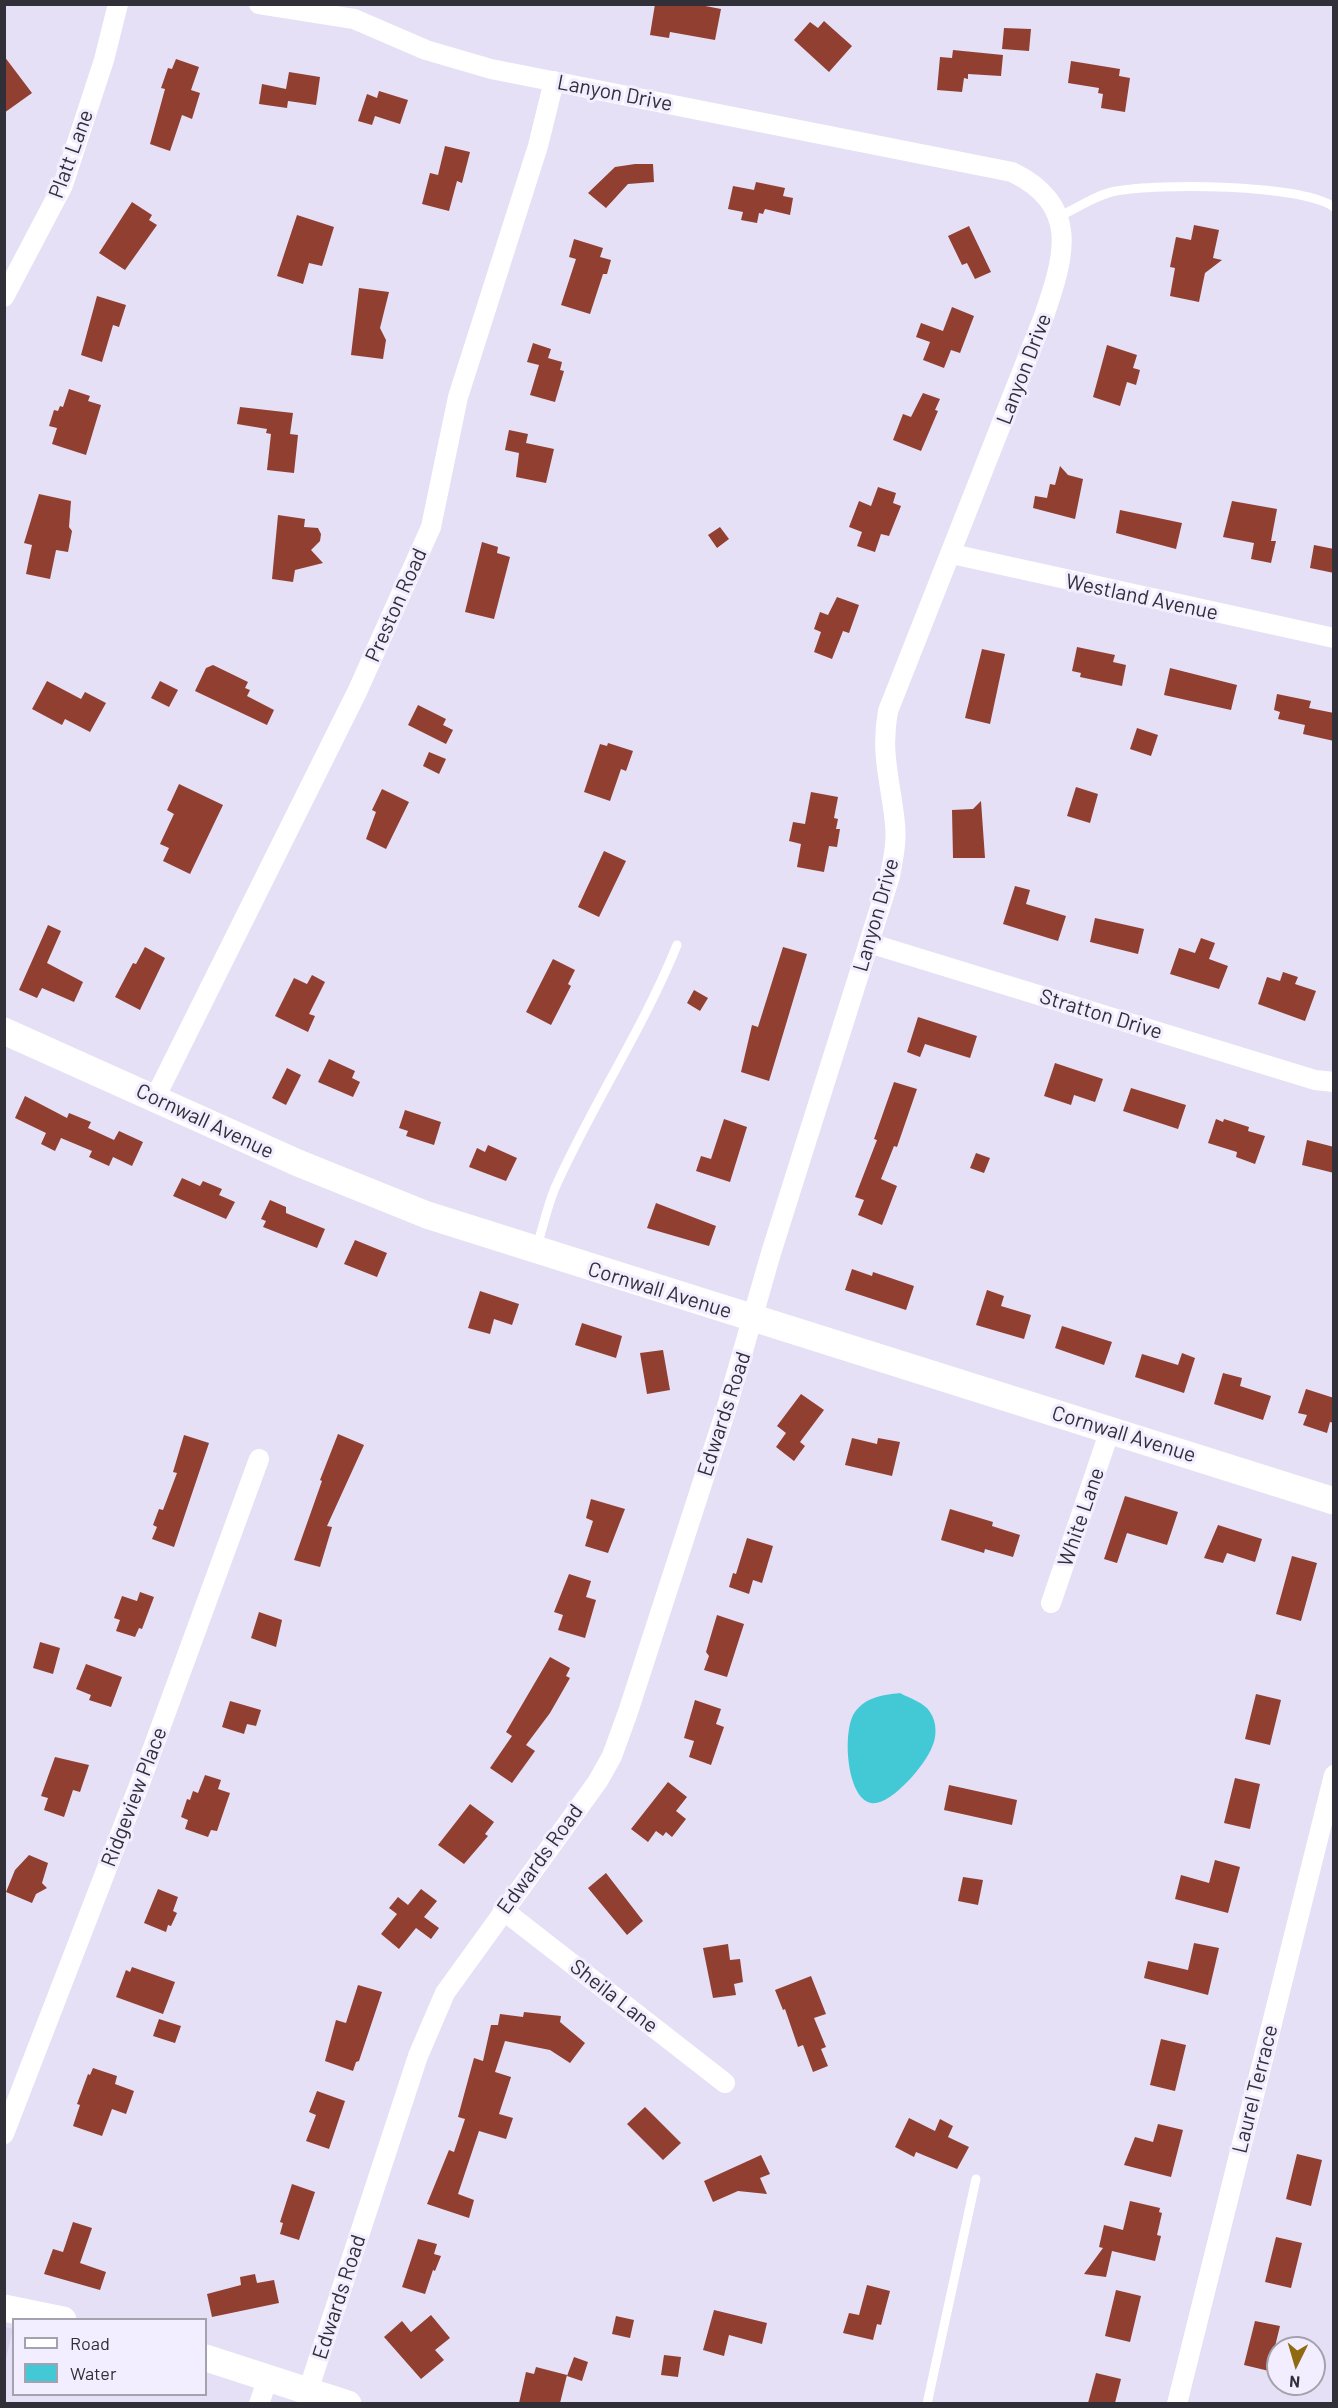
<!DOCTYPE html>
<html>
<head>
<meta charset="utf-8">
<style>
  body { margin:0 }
  #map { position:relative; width:1338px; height:2408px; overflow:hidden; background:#e5e0f5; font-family:Barlow,sans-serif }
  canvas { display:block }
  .frame { position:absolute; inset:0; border:6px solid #312f37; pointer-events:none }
  .legend { position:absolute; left:12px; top:2318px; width:195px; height:78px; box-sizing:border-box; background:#f2eeff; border:2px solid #a5a2af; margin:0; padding:8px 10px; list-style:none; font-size:18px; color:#312f37 }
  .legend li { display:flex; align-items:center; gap:12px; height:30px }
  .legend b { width:30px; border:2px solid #a5a2af }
  .north { position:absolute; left:1266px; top:2336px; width:60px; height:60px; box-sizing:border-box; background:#f2eeff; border:2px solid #a5a2af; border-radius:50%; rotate:185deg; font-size:16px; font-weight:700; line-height:24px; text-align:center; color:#312f37 }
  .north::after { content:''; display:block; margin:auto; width:21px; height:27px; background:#906a10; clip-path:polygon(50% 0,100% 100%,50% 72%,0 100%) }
</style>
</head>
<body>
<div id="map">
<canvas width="1338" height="2408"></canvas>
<div class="frame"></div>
<ul class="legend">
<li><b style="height:8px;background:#fff"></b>Road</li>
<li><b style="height:16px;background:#43c9d6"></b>Water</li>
</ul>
<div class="north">N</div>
</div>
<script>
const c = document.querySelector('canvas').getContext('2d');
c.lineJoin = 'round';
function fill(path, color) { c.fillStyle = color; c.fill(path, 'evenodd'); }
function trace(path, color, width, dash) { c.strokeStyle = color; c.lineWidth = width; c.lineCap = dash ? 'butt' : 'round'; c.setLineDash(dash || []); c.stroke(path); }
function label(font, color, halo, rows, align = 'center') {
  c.font = font + ' Barlow,sans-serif'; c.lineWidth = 6; c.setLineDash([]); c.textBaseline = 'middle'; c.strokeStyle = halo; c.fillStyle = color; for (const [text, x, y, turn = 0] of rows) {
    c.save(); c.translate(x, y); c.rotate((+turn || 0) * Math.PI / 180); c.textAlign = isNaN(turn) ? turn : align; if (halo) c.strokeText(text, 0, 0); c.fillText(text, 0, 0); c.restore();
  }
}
fill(new Path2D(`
  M5,2327L13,2329L5,2362L4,2327Z`), '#dad4ef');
fill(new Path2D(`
  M900,1693C909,1698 925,1703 930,1712C937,1722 937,1737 932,1747C926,1764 890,1807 871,1803C846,1798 842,1729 855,1712C866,1697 882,1695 900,1693Z`), '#43c9d6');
fill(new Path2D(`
  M655,4H695L721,9L715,40L670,32L669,38L650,35Z
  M824,21L852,46L829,72L794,40L810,22L818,28Z
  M1004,28L1031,29L1029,51L1002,49Z
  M953,50L1003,55L1001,76L968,74V79L964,78L962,92L937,90L940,57L952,58Z
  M4,56L32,93L4,113Z
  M176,59L199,67L191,90L200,93L192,119L182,115L170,151L150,144L165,89L161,88L168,68L172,69Z
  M1071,61L1120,69L1119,76L1130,78L1125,112L1101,108L1103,94L1098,93L1099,88L1068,83Z
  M289,72L320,77L316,105L288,101L287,108L259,104L262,84L286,89Z
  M379,91L408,100L400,124L375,116L372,125L358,121L367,94L377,98Z
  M445,146L470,152L462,183L457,181L449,211L422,204L430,173L438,175Z
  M635,164H653L654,182L628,184L606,208L588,193L615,167Z
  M756,182L785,188L783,196L793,198L790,215L765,209L763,214L759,213L757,223L741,220L743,212L728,209L733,186L754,190Z
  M132,202L152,215L149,220L157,225L125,270L99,253Z
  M297,215L334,227L322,266L309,263L303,284L277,276Z
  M1194,225L1219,230L1213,258L1222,260L1205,273L1199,302L1170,296L1175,268L1170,267L1176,237L1191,240Z
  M969,226L991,272L975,279L967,263L962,265L948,236Z
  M574,239L603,248L600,257L611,260L607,274H603L590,314L561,305L576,259L569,257Z
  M359,288L389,292L380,328L386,340L383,359L351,355Z
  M97,296L126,305L119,327L113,325L102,362L81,355Z
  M952,307L974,316L960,353L951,350L944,368L923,360L930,342L916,337L921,323L943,331Z
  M533,343L551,349L548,358L562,362L560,370L564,371L555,402L530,395L539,365L527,362Z
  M1107,345L1137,355L1133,368L1140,370L1136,385L1127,382L1120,406L1093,397Z
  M69,389L90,396L88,401L101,405L86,455L52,444L57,428L49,426L54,410L58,411L60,406L63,407Z
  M923,393L940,399L935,410L938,411L921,451L893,440L903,414L911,417Z
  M240,407L293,413L290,434L298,435L294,473L267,470L271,434L266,433L267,429L237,424Z
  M509,430L528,434L526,443L554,449L546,483L516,477L519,453L505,450Z
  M1060,466L1068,475L1083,479L1075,519L1033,508L1035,496L1047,498L1050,484L1055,485Z
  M878,487L896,493L893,503L901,506L889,536L881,534L875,552L857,546L862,532L849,527L859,501L871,506Z
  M39,494L71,501L69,527L72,531L68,552L56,550L50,579L26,574L32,545L24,543Z
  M1232,501L1277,509L1271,541H1276L1271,563L1251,559L1254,543L1223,537Z
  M1120,510L1182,523L1176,549L1116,533Z
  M278,515L305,519L304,527L318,528L321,534L320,541L311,550L323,563L295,570L293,582L272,579Z
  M720,527L729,539L717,548L708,535Z
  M482,542L498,547L497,553L510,557L494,619L465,612Z
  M1314,545L1334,549V573L1310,568Z
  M837,597L859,605L849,633L843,631L832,659L814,652L821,632L814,629L820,612L828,615Z
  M1077,647L1115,655L1113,662L1126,665L1122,686L1080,677L1081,673L1072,671Z
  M982,649L1005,654L990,724L965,718Z
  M213,665L248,682L245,688L250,690L247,696L274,710L267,725L195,691L206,668Z
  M1170,668L1237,685L1231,710L1164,695Z
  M47,681L81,699L85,692L106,703L90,732L65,719L62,725L32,709Z
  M160,681L178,690L169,707L151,698Z
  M1277,694L1311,701L1309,708L1334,713V741L1303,734L1305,725L1278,719L1280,712L1274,710Z
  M418,705L446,719L443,725L453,730L446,744L408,725Z
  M1137,728L1158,735L1151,756L1130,749Z
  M608,743L633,751L626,771L621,769L610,801L584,792L600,744L607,746Z
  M429,752L446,759L439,774L423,766Z
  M179,784L223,805L190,874L163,861L169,848L160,844L174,814L167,810Z
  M1076,787L1098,794L1090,823L1067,816Z
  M382,789L409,802L386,849L366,839L376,812L372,810Z
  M811,792L838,797L834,818L838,819L836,829H840L837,847L829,846L824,872L797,867L801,844L789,841L793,822L805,824Z
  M981,801L985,858H953L952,810L973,809Z
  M604,851L626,861L599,917L578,907Z
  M1015,886L1030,890L1026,904L1066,916L1058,941L1003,924Z
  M1095,918L1144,929L1138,954L1090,942Z
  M48,925L61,931L47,963L83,982L74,1002L42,988L37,998L19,990Z
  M1201,938L1215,943L1209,959L1228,966L1219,989L1170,974L1179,948L1195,953Z
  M145,947L165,958L140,1010L115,997L133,963L136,964Z
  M783,947L807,954L769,1081L741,1072L752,1025L758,1027Z
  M553,959L575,970L568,984L571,986L551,1025L526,1012Z
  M1283,972L1298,977L1295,984L1316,991L1305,1021L1258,1004L1267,977L1280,981Z
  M312,975L325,982L309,1014L315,1016L308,1032L275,1016L294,978L307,984Z
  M694,990L708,998L700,1011L687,1003Z
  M918,1017L977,1036L970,1058L925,1044L920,1057L907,1052Z
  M329,1059L355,1071L352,1078L360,1082L353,1097L318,1082Z
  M1055,1063L1103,1079L1095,1102L1074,1095L1071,1105L1044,1096Z
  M287,1068L301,1075L286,1105L272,1098Z
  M894,1082L917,1089L897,1147L894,1146L881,1179L897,1186L882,1225L858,1215L864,1200L855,1197L877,1140L874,1139Z
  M1131,1088L1186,1105L1178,1129L1123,1111Z
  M25,1096L67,1118L69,1113L91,1122L88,1128L114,1140L119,1131L143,1142L132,1166L113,1157L109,1166L89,1157L92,1151L61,1138L55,1151L41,1144L46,1133L15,1118Z
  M405,1110L441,1122L434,1145L406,1136L408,1131L399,1128Z
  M724,1119L747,1127L730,1182L696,1171L701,1156L711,1159Z
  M1216,1119L1223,1122L1224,1119L1249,1127L1248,1131L1265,1136L1255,1164L1236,1157L1237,1152L1208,1143Z
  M1307,1140L1334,1147V1173L1302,1165Z
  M488,1145L517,1158L506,1181L469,1167L477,1148L485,1152Z
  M976,1153L990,1158L984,1173L970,1168Z
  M182,1178L200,1186L203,1181L222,1189L219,1195L235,1202L226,1219L173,1196Z
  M270,1200L286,1207V1213L325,1229L317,1248L263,1227L266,1221L261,1219Z
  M656,1203L716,1226L709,1246L647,1228Z
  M355,1240L387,1253L377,1277L344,1264Z
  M852,1269L872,1276L873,1272L914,1286L906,1310L845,1290Z
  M987,1290L1004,1296L1001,1306L1031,1315L1024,1339L976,1325Z
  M480,1291L519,1304L512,1325L494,1319L490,1334L468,1328Z
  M582,1323L622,1336L616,1358L575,1345Z
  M1062,1326L1112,1342L1104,1365L1055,1348Z
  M663,1350L670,1390L647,1394L640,1353Z
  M1182,1353L1195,1358L1184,1393L1135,1377L1142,1354L1178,1365Z
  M1223,1373L1242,1378L1240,1386L1271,1396L1263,1420L1214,1404Z
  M1306,1389L1334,1398V1423L1330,1422L1327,1433L1303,1425L1307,1415L1298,1413Z
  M801,1394L824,1410L800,1442L805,1446L794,1461L776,1447L786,1433L777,1426Z
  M338,1434L364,1445L327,1526L332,1527L320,1567L294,1560L322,1481L320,1480Z
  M184,1435L209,1443L174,1547L152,1539L157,1527L153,1525L159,1509L163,1510L177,1473L173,1472Z
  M852,1438L877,1444L878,1438L900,1442L892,1476L845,1465Z
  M1125,1496L1178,1512L1167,1545L1127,1533L1117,1563L1104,1559Z
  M591,1499L625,1509L608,1553L585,1546L593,1521L586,1518Z
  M950,1509L993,1522L992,1526L1020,1535L1013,1557L985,1549L984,1553L941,1540Z
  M1218,1525L1262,1539L1255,1562L1227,1553L1223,1563L1204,1558Z
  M747,1538L773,1546L762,1583L753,1580L749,1594L729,1587L733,1573L736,1574Z
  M1292,1556L1317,1563L1301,1621L1276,1614Z
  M569,1574L591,1581L586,1597L596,1600L585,1638L558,1630L563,1615L554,1612Z
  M140,1592L154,1597L142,1629L139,1628L135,1637L116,1631L120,1620L114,1618L122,1596L137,1601Z
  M259,1612L282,1620L276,1647L251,1638Z
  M717,1615L744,1624L727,1677L704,1670L709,1656L706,1652Z
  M40,1642L60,1648L53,1674L33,1668Z
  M550,1657L570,1668L566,1676L570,1678L550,1713L526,1745L535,1751L512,1783L490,1768L512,1736L506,1732Z
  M86,1664L122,1677L111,1707L89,1700L91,1695L76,1689Z
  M1256,1694L1281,1700L1270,1745L1245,1739Z
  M695,1700L721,1709L716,1724L724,1727L711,1765L689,1757L694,1741L684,1738Z
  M230,1701L261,1710L256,1726L247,1724L244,1734L222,1727Z
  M55,1757L89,1765L80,1792L73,1790L64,1817L44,1810L48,1798L41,1796Z
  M205,1775L221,1780L218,1789L230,1793L217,1831L211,1830L208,1837L185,1829L188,1820L181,1817L187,1799L190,1800L193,1791L198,1793Z
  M1235,1778L1260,1784L1250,1829L1224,1823Z
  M668,1782L687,1797L676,1811L686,1819L672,1837L666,1832L663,1836L656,1831L648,1842L631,1829Z
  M949,1785L1017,1800L1012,1825L944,1810Z
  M470,1804L494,1822L485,1834L488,1836L464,1864L438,1845Z
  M29,1855L48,1863L42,1883L47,1888L36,1894L32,1903L6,1892L15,1870Z
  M1215,1860L1240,1867L1228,1913L1175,1899L1181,1875L1209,1883Z
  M606,1873L643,1921L627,1935L588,1888Z
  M963,1877L983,1880L978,1905L958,1901Z
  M158,1889L178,1897L173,1911L177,1913L171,1926L168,1925L166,1932L144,1923Z
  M421,1889L437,1901L424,1917L439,1928L431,1939L416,1928L399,1949L381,1934L397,1914L389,1908L398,1897L408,1905Z
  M1194,1943L1219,1948L1208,1995L1144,1978L1148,1961L1188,1970Z
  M728,1944L730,1960L740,1959L743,1982L734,1984L736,1995L713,1998L703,1948Z
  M132,1967L175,1982L163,2014L116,1997L126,1970L130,1972Z
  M811,1976L826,2014L814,2018L826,2047L821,2049L828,2066L813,2072L803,2045L798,2047L785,2009L783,2010L775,1990Z
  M358,1985L382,1992L359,2061L356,2062L353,2071L325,2061L336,2020L346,2023Z
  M524,2012L561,2016L560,2022L585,2043L570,2063L550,2050L505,2041L495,2072L511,2077L499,2114L513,2118L506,2139L479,2131L458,2194L474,2200L469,2218L427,2204L449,2150L454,2152L465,2119L458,2117L474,2058L483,2061L491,2025H498L500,2014L523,2017Z
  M159,2019L181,2026L175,2043L153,2036Z
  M1161,2039L1186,2045L1175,2091L1150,2085Z
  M93,2068L117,2076L115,2084L134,2091L126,2114L112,2109L102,2136L73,2126L80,2105L77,2104L88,2074L90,2075Z
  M317,2091L345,2101L329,2149L306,2141L316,2115L309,2112Z
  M645,2107L681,2143L663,2160L627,2124Z
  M909,2118L935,2131L940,2119L953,2126L948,2137L969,2147L957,2169L916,2152L914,2157L895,2147Z
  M1158,2124L1183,2130L1171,2177L1124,2165L1135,2137L1153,2142Z
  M1297,2154L1322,2160L1311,2206L1286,2199Z
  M761,2155L770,2174L760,2178L767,2194L738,2191L713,2202L704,2181Z
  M292,2184L315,2192L299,2240L280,2234L283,2223L280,2222Z
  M1130,2201L1160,2208L1159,2212L1162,2213L1157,2235L1161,2236L1155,2261L1112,2251L1106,2277L1084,2274L1103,2248L1099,2247L1104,2225L1123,2230Z
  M73,2222L92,2228L80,2263L106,2272L100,2290L44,2274L53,2249L63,2252Z
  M1276,2237L1302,2243L1291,2288L1265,2282Z
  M418,2239L437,2244L434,2254L441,2256L435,2271L433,2270L425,2294L402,2287Z
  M255,2274L257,2283L274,2280L279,2303L212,2317L207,2294L241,2285L240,2277Z
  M867,2285L890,2291L881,2325L877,2324L873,2340L843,2333L849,2313L859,2315Z
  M1116,2290L1141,2296L1130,2342L1105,2336Z
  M714,2310L767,2323L762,2344L729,2335L724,2356L703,2350Z
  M431,2315L450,2338L435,2350L444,2360L421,2379L384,2337L402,2321L411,2332Z
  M616,2316L634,2320L630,2338L612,2334Z
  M1255,2321L1280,2326L1269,2371L1244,2365Z
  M664,2355L681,2357L678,2377L661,2375Z
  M574,2357L588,2362L582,2381L567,2376Z
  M536,2367L567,2375L560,2403H519L526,2372L534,2374Z
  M1096,2373L1121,2379L1115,2403H1088Z`), '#913f31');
trace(new Path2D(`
  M1058,217C1076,209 1097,194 1116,191C1158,183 1301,184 1334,207
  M537,1246C543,1227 547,1207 555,1188C592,1105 643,1029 677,945
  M927,2404L976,2179`), '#fff', 9);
trace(new Path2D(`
  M259,4L354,19L426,50L491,69L1012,172C1080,205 1065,255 1044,316L888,711C880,755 891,782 895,824C897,842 893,859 890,876L771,1253L726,1410L628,1712L612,1756L598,1781L445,1993L418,2056L308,2391
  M4,297L63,185L104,60L118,4
  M952,554L1334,638
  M869,943L1315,1080L1334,1082
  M155,1098L357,692L431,527L458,397L538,146L554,81
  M1051,1603L1110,1430
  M503,1910L725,2083
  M4,2134L143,1775L259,1459
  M259,2404L268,2378
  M1177,2404L1334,1775`), '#fff', 20);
trace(new Path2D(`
  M4,1031L298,1163L427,1215L1334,1501
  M4,2308L63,2320
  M206,2358L348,2404`), '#fff', 27);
label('21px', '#312f37', '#f2eeff', [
  ["Lanyon Drive",615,93,11],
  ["Platt Lane",71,154,-70],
  ["Lanyon Drive",1024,369,-69],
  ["Westland Avenue",1142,597,12],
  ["Preston Road",396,605,-66],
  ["Lanyon Drive",876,915,-74],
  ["Stratton Drive",1101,1014,17],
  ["Cornwall Avenue",205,1121,25],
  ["Cornwall Avenue",660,1290,17],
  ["Edwards Road",724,1414,-72],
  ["Cornwall Avenue",1124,1434,17],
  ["White Lane",1081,1517,-71],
  ["Ridgeview Place",134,1797,-69],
  ["Edwards Road",540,1859,-54],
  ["Sheila Lane",614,1996,38],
  ["Laurel Terrace",1255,2089,-76],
  ["Edwards Road",339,2297,-72]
]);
</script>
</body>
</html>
